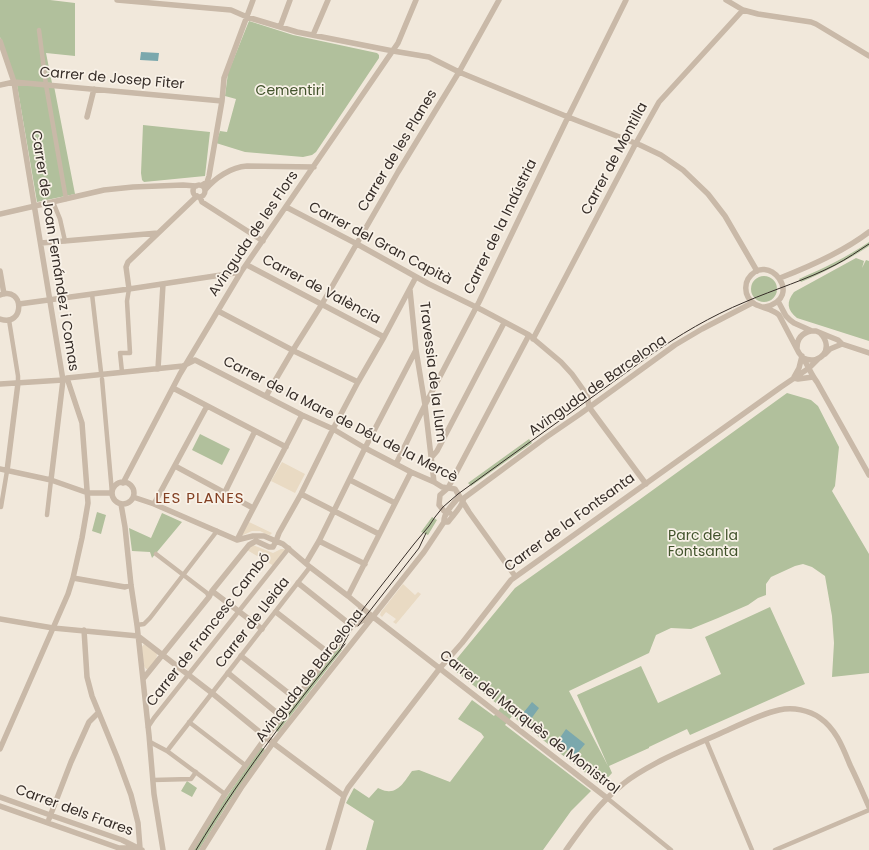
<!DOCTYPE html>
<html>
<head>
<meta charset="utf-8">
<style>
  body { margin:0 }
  canvas { display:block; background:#f1e8db }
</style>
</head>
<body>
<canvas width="869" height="850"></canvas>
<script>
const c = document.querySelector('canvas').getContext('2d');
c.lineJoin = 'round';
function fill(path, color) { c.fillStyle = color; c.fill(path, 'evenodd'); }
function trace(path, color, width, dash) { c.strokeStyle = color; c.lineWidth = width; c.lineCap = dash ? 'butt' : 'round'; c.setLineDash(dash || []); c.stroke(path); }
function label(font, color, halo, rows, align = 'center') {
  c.font = font + ' Poppins,sans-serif'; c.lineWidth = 3.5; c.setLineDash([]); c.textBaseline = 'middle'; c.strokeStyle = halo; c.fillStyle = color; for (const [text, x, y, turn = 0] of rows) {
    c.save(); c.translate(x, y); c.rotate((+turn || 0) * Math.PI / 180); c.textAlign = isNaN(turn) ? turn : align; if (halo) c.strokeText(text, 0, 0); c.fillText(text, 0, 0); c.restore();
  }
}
fill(new Path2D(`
  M0,0H50L75,3V56L46,53L52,83L13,81L0,37Z
  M249,21L293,35L377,53L379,55V58L316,152L312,155L303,157L245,152L216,143L220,131L227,132L236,99L225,96L228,73Z
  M17,85L54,86L75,194L37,202Z
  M143,125L210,132L205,176L144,182L142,180L141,173Z
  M869,242V246C847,260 825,272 801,282L799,279C824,268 847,257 869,242Z
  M856,258L864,261L862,268L866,260L869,261V341L797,318C787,310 786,302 794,292Z
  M751 289a13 13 0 1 1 26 0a13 13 0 1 1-26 0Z
  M787,393L811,400L818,406L839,447L835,486L832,491L869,554V673L832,677L834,643L832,616L825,576L812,567L803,564L795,566L771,577L766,584V595L758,598L748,605L718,618L691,629L671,628L656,635L649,653L569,691L608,766L577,695L641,666L658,703L721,674L705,637L770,607L805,684L690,735L687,729L649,747V748L609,766L612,773L601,785L512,716L505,725L591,791L571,811L543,850H366L374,821L346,803L354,788L369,798L378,788C381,789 384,791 387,791C399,793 406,779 412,771L419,770L450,782L484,737L481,733L458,719L472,700L494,716L501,707L450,667L515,588L639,500Z
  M200,434L230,449L222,465L192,450Z
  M529,439L532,443L471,486L468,483Z
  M97,512L106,515L101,534L92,531Z
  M162,513L182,522L152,558L150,552L132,551L129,528L151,538Z
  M432,517L437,520L428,535L421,532Z
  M339,647L342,650L278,732L275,729Z
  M261,747L265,750L228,803L199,850H193L223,802Z
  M187,781L197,788L192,797L181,791Z`), '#b1c09c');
fill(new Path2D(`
  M282,462L305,474L295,493L271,481Z
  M249,522L272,533L270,535L266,534L260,531H252L241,536Z
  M253,545L273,553L281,549H284L287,550L274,566L247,550Z
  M403,584L415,595L418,592L421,594L396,624L393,622L396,619L386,612L382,617L380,615L381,612Z
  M144,644L156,651L157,655L156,660L149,669H146L144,666L141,648Z`), '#e9dac3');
fill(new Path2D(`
  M141,52L159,53L158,61L140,60Z
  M532,702L539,708L528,723L520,717Z
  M566,729L585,744L575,756L557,742Z`), '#7ba8ad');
trace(new Path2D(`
  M39,30L46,85L66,199
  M53,202L60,219L65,241
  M92,294L101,372
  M9,320L18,376V383
  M122,372L120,353H130L127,301L129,289
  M102,379L112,493
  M1,507L7,471
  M47,515L51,480
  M156,554L207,593L209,597
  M137,625L144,624L150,618L217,531
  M189,722L245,765
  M148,727L154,718L289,548
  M706,740L752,850
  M150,742L167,751L225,794
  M167,751L310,567
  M153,780L191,779L196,772
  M607,798L671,850
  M775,850L869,810`), '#c9b9a8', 4.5);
trace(new Path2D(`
  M117,0L231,10L247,17L297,32L393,51L429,57L459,72L568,117L640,145L661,155L683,170L708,194L725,216L757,271
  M726,0L743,10L758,14L811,22L816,24L869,56
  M280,27L290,0
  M313,35L328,0
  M0,41L14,82L16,95L63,380L51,480
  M0,85L14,82L222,101
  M87,117L94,89
  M202,185L207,182L209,176L222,101L224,78L253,0
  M193 191a6 6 0 1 1 12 0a6 6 0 1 1-12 0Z
  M205,190C215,178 231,167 247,166L314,167
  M200,197L202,202L263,241
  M286,207L357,244L429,284L482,310L529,335L561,362L572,374L587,395L589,407L646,484
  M0,214L35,206L104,190L133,187L183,185L196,186
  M41,243L158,233
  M247,265L384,337
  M0,271L4,294
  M780,278C811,266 843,252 869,232
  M129,289L126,267L128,262L197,196
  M410,290L416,350L425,405L434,482
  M0,295C25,285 25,328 0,319
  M778,301L786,316L790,320L794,323L812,331H816L828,336L838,340L842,344L869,353
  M19,304L129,289L241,272
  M765,307C806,298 767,249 748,279C745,284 745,292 748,297C754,309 770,306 779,315L799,353C807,362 810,373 817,382L869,475
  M218,311L296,352L358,382
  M533,339L636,143L659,102L743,10
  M797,348C797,338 802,333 811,331
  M825,354L830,349L842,344
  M803,358C821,366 834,348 821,334
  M158,369L163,284
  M794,377L799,368L802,356
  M794,378L798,379L813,377
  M0,384L63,380L67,378L183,366L195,360L302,415L333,429L365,448L411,472L434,482L442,487L455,489L469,512L515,576
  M173,388L286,447
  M266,396L293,350L322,304L398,172L459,72L499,0
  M431,458L437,451L504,323
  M396,464L425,405L479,302L568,117L626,0
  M175,466L253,508
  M0,469L51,480L88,493H112
  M7,471L18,383
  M350,480L395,503
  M112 493a11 11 0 1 1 22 0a11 11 0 1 1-22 0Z
  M123,483L180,374L241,272L398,43L416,0
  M225,492L255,431
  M301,494L379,534
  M133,497L154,504L237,540
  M121,504L125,527L131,585L137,625L149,735L154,794L163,850
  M154,504L207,406
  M450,513L444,511L439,505L440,495L448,488L529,335
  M444,522H448C454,514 462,507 464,498L545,438L580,414L675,345L702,329L752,303
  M237,540L253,536H264L283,544L310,567L348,596L372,616L607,798
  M237,540C258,498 281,457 302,415
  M319,541L365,564
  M306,563L319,541L365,448L416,350
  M73,578L125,587L131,585
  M298,583L352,626
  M212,591L262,629
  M348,596L411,472
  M276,612L330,654
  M0,619L53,628L138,636
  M352,626L371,616
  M84,630L87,677L92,696L117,757L131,795L138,823L140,848
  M138,636L212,693L273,743L344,796
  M241,656L296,699
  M228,673L282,717
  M143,679L209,597L212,591L249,545L256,541L269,547H273L276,541L279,533L301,494L333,429L358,382L384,337L416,277
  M0,749L68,594L73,578L82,538L88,503L82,423L67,378
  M0,797L50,815L122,840L142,850
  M0,806L119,848H137
  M49,819L71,762L89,722L98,713
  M191,850L225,794L266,737L352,626L361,607
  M202,850L241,788L273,743L424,552L444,522C443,513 454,503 459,497
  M328,850L344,796L348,788L440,668L462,643L511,580L781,387L809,368L818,359
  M566,850C583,826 600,802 623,784C635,774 649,767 662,760C684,749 706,740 728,730C743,723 764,713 779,710C793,707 809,710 820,718C836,729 843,748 850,765C857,779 863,793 869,807`), '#c9b9a8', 5.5);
trace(new Path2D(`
  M358,626L419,548L426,533
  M341,648L363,609L414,544L429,526L435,517L443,507L458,494L649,356C679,335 711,316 745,302C775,289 806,280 835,265C847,259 858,251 869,244
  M196,850C220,810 247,771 275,733C297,703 321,673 345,644`), '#362d28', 1);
label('14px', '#362d28', '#f9f2e8', [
  ["Carrer de Josep Fiter",112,79,5],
  ["Carrer de les Planes",398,151,-59],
  ["Carrer de Montilla",615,159,-62],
  ["Carrer de la Indústria",501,227,-64],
  ["Avinguda de les Flors",254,234,-56],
  ["Carrer del Gran Capità",380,244,28],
  ["Carrer de Joan Fernández i Comas",54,251,81],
  ["Carrer de València",321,290,28],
  ["Travessia de la Llum",432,372,83],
  ["Avinguda de Barcelona",598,386,-35],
  ["Carrer de la Mare de Déu de la Mercè",340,420,27],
  ["Carrer de la Fontsanta",570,523,-36],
  ["Carrer de Lleida",253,623,-52],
  ["Carrer de Francesc Cambó",209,630,-52],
  ["Avinguda de Barcelona",310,676,-52],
  ["Carrer del Marquès de Monistrol",529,723,38],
  ["Carrer dels Frares",74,811,20]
]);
label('14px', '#42532c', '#f9f2e8', [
  ["Cementiri",290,91],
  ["Parc de la",703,536],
  ["Fontsanta",703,552]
]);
c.letterSpacing = '1px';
label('15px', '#834023', '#f9f2e8', [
  ["LES PLANES",200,499]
]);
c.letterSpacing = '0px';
</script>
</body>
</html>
